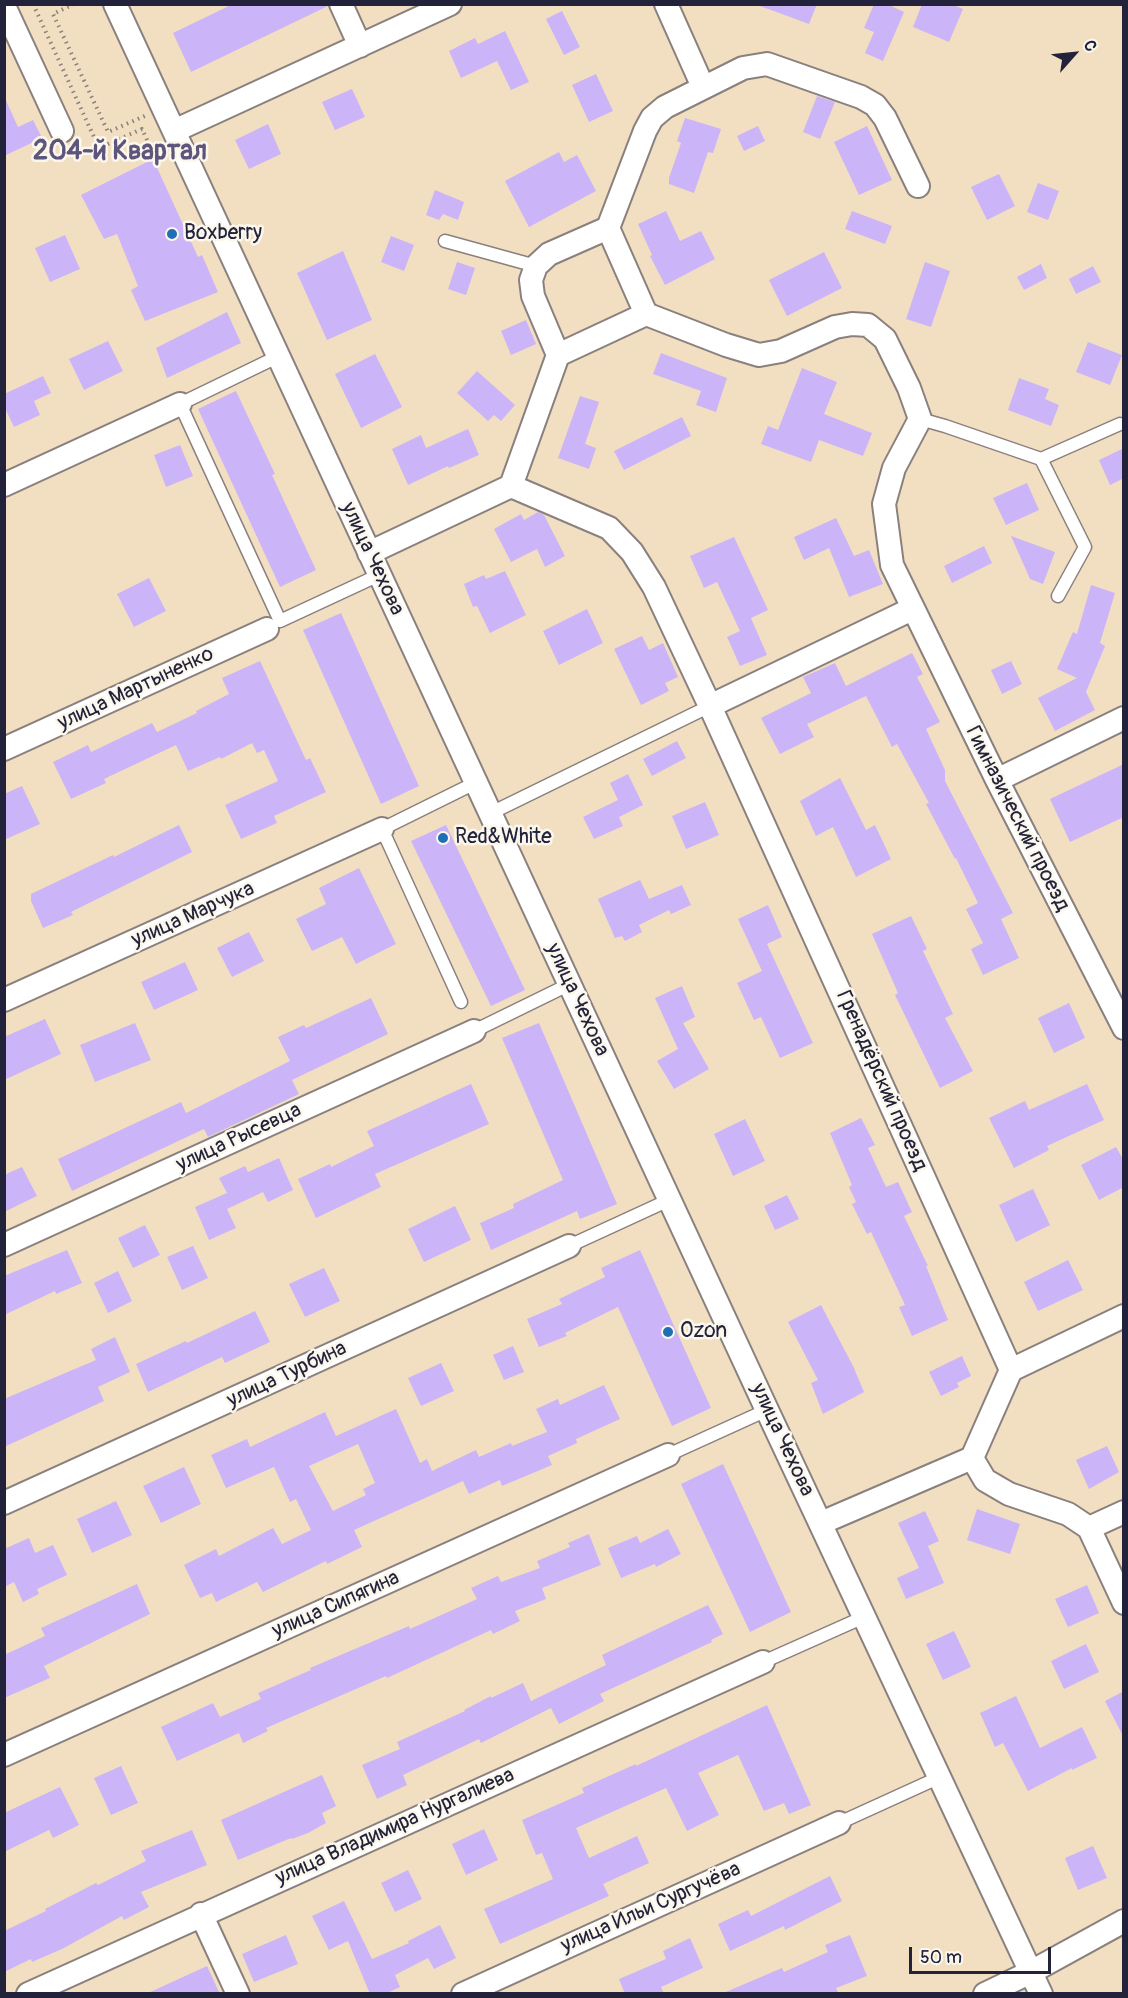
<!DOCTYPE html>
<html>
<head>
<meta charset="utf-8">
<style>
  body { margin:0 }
  #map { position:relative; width:1128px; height:1998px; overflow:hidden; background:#f2dfc1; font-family:Pangolin,sans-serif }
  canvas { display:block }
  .frame { position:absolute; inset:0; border:6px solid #22223b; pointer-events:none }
  .north { position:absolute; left:1044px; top:24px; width:60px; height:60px; -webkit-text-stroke:4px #fbf7ec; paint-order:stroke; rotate:63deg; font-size:16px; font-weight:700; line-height:24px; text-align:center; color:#22223b }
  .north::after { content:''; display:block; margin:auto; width:21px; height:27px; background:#22223b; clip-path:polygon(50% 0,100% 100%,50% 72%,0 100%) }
  .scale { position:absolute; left:909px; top:1947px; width:142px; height:27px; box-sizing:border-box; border:3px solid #22223b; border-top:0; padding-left:8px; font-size:18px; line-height:21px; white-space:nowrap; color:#22223b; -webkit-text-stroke:4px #fbf7ec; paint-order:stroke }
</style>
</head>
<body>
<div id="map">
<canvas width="1128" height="1998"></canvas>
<div class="frame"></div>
<div class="north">С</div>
<div class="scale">50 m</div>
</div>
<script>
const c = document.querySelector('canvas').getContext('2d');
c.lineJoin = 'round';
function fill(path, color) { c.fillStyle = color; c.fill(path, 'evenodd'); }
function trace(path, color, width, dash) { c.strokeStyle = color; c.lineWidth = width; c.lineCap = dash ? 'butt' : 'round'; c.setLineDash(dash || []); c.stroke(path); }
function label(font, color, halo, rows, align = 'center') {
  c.font = font + ' Pangolin,sans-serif'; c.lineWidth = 5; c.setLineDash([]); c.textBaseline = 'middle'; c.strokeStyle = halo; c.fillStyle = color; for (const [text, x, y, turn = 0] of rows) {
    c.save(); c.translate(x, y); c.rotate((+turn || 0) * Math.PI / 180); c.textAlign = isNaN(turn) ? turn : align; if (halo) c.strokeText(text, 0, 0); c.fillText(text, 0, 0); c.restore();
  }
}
fill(new Path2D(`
  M233,4H328V6L191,72L173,33Z
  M761,4H817L809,24L760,6Z
  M874,4H887L904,12L883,61L865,53L874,32L864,28Z
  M922,4H951L963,9L949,42L913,27Z
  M562,11L580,47L564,55L546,19Z
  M505,31L529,82L511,90L497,61L461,78L449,51L475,38L478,44Z
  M596,74L613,111L589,122L572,85Z
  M352,89L365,117L335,130L322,102Z
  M4,96L18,127L33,120L42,138L4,156Z
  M817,96L835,102L820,139L803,132Z
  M685,118L721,129L713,153L708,152L694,193L669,184V178L681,143L677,141Z
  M268,124L281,154L249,169L235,140Z
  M758,126L765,141L744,151L737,136Z
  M867,126L892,180L859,195L834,142Z
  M559,152L564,162L577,155L596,191L529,227L505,181Z
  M153,159L198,257L202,255L218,292L145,321L131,290L138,286L117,234L104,239L81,195Z
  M999,174L1015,206L987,220L971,187Z
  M1038,183L1059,191L1048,220L1027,212Z
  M435,190L464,202L458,220L443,214L439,220L426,215Z
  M666,211L680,241L701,231L715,259L665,285L650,256L652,255L638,224Z
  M852,211L892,226L885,244L845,229Z
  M65,235L80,269L50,282L35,248Z
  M391,236L414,245L404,271L381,262Z
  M343,251L372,320L327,340L297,273Z
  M824,252L842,288L787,316L769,280Z
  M457,262L475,268L466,295L448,289Z
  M925,262L950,271L931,327L906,319Z
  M1041,264L1047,278L1024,290L1017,277Z
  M1093,266L1101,282L1076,294L1069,279Z
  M227,312L241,343L167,378L156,348Z
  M526,320L536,344L511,355L501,331Z
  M108,341L123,371L84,390L69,359Z
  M1088,342L1122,355L1110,385L1076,372Z
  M661,353L727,378L716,412L696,405L701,391L653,374Z
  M375,354L402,407L361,428L335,374Z
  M802,368L837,382L824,414L872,433L863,456L819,440L811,462L761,444L768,426L778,430Z
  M477,371L515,405L501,421L494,415L488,421L457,393Z
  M43,376L51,393L34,401L40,415L14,427L4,406V394Z
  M1019,378L1049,389L1045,399L1059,405L1051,426L1008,410Z
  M236,391L275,474L272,475L316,570L280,587L198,409Z
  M580,396L599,402L585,444L596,448L589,469L558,458Z
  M682,417L691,436L624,470L614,451Z
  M468,429L479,455L449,468L448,466L408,485L392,449L421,435L426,448Z
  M180,445L193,476L166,487L154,455Z
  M1124,448V478L1110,485L1099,460Z
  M1027,483L1039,510L1006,525L993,498Z
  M538,512L544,515L565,556L545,567L537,549L511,562L494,529L521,514L524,520Z
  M836,518L854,556L869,550L883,584L849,597L829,548L804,560L794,537Z
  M1011,536L1055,552L1043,584L1030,579Z
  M734,537L768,610L751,618L767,655L740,666L727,637L740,631L717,582L704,588L690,556Z
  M984,546L992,563L952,583L944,566Z
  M505,571L526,615L490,633L477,606L473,607L464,584L484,575L486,579Z
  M149,578L166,611L134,627L117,594Z
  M1091,585L1115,593L1100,643L1105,646L1086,692L1095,710L1055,731L1038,698L1077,678L1057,669L1073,632L1077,634Z
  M587,609L603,643L559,665L543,631Z
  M341,613L419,786L381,804L303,630Z
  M642,636L649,650L663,643L678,677L665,683L669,691L641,705L614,649Z
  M912,653L923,674L917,677L940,722L926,729L945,770V781L1013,913L1001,919L1019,958L983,975L971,949L983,943L966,909L978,903L956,858L955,859L926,804L929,803L897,744L892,747L866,696L807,724L814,737L780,754L761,718L811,693L803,677L835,663L846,686Z
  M260,661L306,760L310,758L326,792L274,816L277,823L241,839L225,805L278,781L264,750L257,753L252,743L221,759L220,757L188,771L176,745L104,779L106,783L71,799L53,762L88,745L91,752L152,723L157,732L197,713L196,711L229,694L222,678Z
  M1011,661L1022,684L1002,694L991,670Z
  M677,741L686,758L652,776L643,759Z
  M1124,764V817L1070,842L1050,799Z
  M628,774L643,805L619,817L623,826L594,839L583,817L618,800L610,783Z
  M840,778L866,830L875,825L891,859L856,877L833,827L816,836L800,801Z
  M22,786L40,824L4,840V794Z
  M705,802L719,835L686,849L672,816Z
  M179,825L192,852L71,912L73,915L43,928L31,901V894L113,855L114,857Z
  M446,825L525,990L491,1006L411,841Z
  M359,868L396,944L356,964L342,937L312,951L296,919L326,904L319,888Z
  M640,880L649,899L682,885L691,905L671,914L669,910L639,925L642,932L625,941L622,936L615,938L598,899Z
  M768,905L782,937L767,944L813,1043L780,1058L761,1017L754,1020L737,983L762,971L738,919Z
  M911,916L927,949L923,951L953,1014L945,1018L973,1071L940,1088L895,995L898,993L872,934Z
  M249,932L264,961L232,977L217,948Z
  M185,962L198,990L154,1010L141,982Z
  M682,986L695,1017L683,1023L709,1069L674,1089L657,1061L678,1049L655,998Z
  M371,998L388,1034L292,1080L299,1094L208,1137L204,1129L72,1191L58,1159L181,1102L186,1113L290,1061L278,1037L304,1025L306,1028Z
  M1069,1003L1085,1038L1054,1053L1038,1018Z
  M45,1019L61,1054L4,1080V1037Z
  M135,1023L151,1060L95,1082L80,1045Z
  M539,1023L617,1204L580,1219L577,1211L491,1250L480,1223L514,1208L513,1204L563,1180L502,1038Z
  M471,1084L489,1124L375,1174L381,1187L316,1218L298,1179L330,1164L331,1167L374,1146L367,1131Z
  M1087,1084L1104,1120L1047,1146L1049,1150L1014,1168L989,1118L1025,1101L1029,1110Z
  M861,1118L875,1145L868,1148L886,1187L898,1182L912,1212L904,1216L928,1266H926L948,1320L912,1336L899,1307L905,1305L871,1232L867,1234L852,1204L856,1202L849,1187L852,1185L830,1133Z
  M745,1119L765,1161L733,1176L714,1134Z
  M1116,1147L1124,1161V1187L1099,1200L1081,1165Z
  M279,1158L293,1190L268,1202L263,1192L227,1209L236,1228L209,1240L195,1207L227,1193L219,1178L245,1166L248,1172Z
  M22,1167L37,1196L4,1212V1175Z
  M1033,1189L1050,1225L1016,1242L999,1205Z
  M787,1195L799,1219L775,1230L764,1206Z
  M455,1206L471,1240L424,1262L408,1229Z
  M145,1225L160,1255L133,1268L118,1238Z
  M193,1246L208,1278L182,1290L167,1257Z
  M67,1250L82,1283L56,1294L55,1291L4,1315V1276Z
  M640,1250L711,1408L672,1426L618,1307L565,1333L567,1336L539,1347L527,1319L562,1304L559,1299L605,1277L601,1268Z
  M1068,1260L1083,1290L1038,1311L1024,1282Z
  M324,1268L340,1301L305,1317L289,1284Z
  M118,1271L132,1301L108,1313L94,1283Z
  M821,1305L853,1366L864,1392L823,1414L811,1383L818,1380L788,1322Z
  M255,1311L270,1342L225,1363L222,1357L148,1392L136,1364L186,1341L187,1343Z
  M115,1337L130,1372L98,1387L104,1401L4,1447V1399L96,1360L91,1349Z
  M513,1346L524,1372L504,1380L493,1355Z
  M962,1356L971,1376L957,1383L959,1387L941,1396L929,1372Z
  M441,1363L454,1391L421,1406L408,1378Z
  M604,1385L620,1419L576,1439L577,1443L548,1456L552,1465L502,1486L500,1480L469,1494L463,1481L354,1530L362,1547L327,1564L326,1561L263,1592L257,1582L216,1602L212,1593L200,1598L184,1565L216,1549L219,1556L273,1528L282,1544L311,1530L296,1499L290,1502L274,1467L226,1488L211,1455L247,1439L250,1447L325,1412L336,1436L396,1409L420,1463L427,1459L432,1471L476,1450L479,1457L511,1443L512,1446L547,1432L536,1409L558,1399L560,1405ZM358,1444L375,1483L363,1489L366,1495L333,1511L309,1466Z
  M1107,1446L1119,1472L1089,1489L1076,1460Z
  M723,1464L791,1612L750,1632L681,1484Z
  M184,1467L201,1504L161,1523L143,1486Z
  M116,1501L132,1535L92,1553L77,1519Z
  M977,1509L1020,1524L1010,1554L967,1540Z
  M925,1511L939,1541L928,1546L944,1583L906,1599L897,1578L919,1568L898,1523Z
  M668,1529L681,1554L656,1567L655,1564L621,1578L608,1548L637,1536L640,1543Z
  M589,1534L601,1565L542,1588L546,1599L515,1611L520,1621L493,1634L491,1630L387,1678L386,1676L266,1728L268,1731L243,1743L239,1733L177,1761L161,1727L213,1703L220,1717L261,1699L258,1693L311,1670L310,1668L409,1626L410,1629L477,1599L471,1588L498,1576L501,1582L540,1568L537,1561L570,1547L568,1543Z
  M29,1538L35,1553L53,1545L67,1575L37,1589L39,1594L23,1602L14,1582L4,1587V1549Z
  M137,1584L150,1614L44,1666L50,1678L4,1698V1655L45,1636L41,1628Z
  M1087,1585L1099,1613L1068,1627L1055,1599Z
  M708,1605L723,1634L711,1640L712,1642L600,1694L604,1701L559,1724L551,1708L481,1743L479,1739L403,1775L407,1785L377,1799L362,1765L400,1749L397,1742L465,1711L464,1710L491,1696V1698L523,1683L531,1701L606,1665L602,1655Z
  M954,1631L971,1667L943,1680L926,1644Z
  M1086,1644L1099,1672L1064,1689L1051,1661Z
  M1124,1691V1738L1105,1701Z
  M1016,1696L1040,1748L1082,1727L1097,1758L1072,1770V1768L1028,1791L1003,1743L995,1747L980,1713Z
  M767,1705L811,1805L789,1814L784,1803L764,1811L738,1755L698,1773L719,1815L687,1831L666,1788L576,1828L589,1858L637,1836L649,1863L603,1884L609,1896L500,1944L484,1909L553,1879L542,1853L536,1855L522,1820L584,1793L582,1788L636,1764V1766Z
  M121,1766L138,1803L111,1815L94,1778Z
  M322,1775L336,1806L322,1813L326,1823L308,1833L292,1839L291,1838L238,1860L221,1820Z
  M60,1787L79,1825L53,1838L49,1830L4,1852V1813Z
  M484,1829L498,1860L466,1875L452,1844Z
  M192,1830L207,1865L141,1892L149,1907L124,1920L122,1916L64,1948L32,1962L31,1959L4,1972V1931L46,1911L45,1909L96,1883L98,1885L146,1861L141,1851Z
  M1093,1846L1107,1878L1078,1890L1065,1858Z
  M408,1870L422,1899L395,1912L381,1883Z
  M830,1876L842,1901L785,1930L784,1926L730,1951L718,1924L748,1910L751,1916Z
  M344,1901L372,1959L409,1943L408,1941L440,1925L456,1958L434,1969L428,1958L395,1975L400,1987L385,1994H370L348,1941L329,1950L312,1916Z
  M286,1935L298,1964L254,1982L242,1954Z
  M850,1935L867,1976L836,1988L839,1994H721L782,1968L784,1972L828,1952L825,1945Z
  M690,1938L703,1968L661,1987L664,1994H625L619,1979L666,1959L663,1951Z
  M207,1966L220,1994H146Z`), '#ccb4f8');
const lane = new Path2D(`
  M445,241L536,266
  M279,356L180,404L280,621L379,575
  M920,419L945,426L1041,459L1085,547L1058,596
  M1041,459L1120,424
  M491,813L710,706
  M461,1002L382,829L477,782
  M474,1031L570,984
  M569,1246L669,1200
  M668,1455L767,1410
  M763,1662L864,1617
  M839,1823L940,1777`);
const street = new Path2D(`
  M115,4L767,1410L1041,1994
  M341,4L360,46
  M666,4L703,87
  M4,6L62,131
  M174,131L450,4
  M608,228L646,314
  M558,355L646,314L726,345L759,355L781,351L835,327L852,324L868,325L885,339L909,388L920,419L894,468L884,504L892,565L997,780L1124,1028
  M4,485L180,404
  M511,486L609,528L632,552L654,587L710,706
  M369,553L511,486L558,355L533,296L531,280L536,266L549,254L608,228L645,131L652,118L665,107L743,68L767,64L861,97L875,105L885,118L918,186
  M912,609L710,706L1011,1370L972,1458L985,1480L1009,1494L1068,1514L1089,1528L1124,1603
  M4,749L267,629
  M997,780L1124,718
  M4,1000L382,829
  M4,1245L474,1031
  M1011,1370L1124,1316
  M4,1503L569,1246
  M821,1523L972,1458
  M1089,1528L1124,1512
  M4,1755L668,1455
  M201,1914L238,1994
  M28,1994L763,1662
  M463,1994L839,1823
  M985,1994L1031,1972L1124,1921`);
trace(lane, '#8a807e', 15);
trace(street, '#8a807e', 26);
trace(new Path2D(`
  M33,4L99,148L142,129L152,151L159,147
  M74,4L53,14L108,132L147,115`), '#8a807e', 4, [1.5, 4.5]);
trace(lane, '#fff', 12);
trace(street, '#fff', 22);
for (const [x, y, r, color] of [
  [172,234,6,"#1f6fb2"],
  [443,838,6,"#1f6fb2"],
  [668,1332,6,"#1f6fb2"]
]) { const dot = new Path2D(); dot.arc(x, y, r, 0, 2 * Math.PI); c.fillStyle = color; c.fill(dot); trace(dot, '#fbf7ec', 2); }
label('21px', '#22223b', '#fbf7ec', [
  ["Boxberry",184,234],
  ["Red&White",455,838],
  ["Ozon",680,1332]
], 'left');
label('21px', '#22223b', '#fbf7ec', [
  ["улица Чехова",372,559,65],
  ["улица Мартыненко",136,689,-25],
  ["Гимназический проезд",1017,819,63],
  ["улица Марчука",193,915,-24],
  ["улица Чехова",577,1000,65],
  ["Гренадёрский проезд",881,1081,66],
  ["улица Рысевца",239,1138,-25],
  ["улица Турбина",287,1375,-25],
  ["улица Чехова",782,1440,65],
  ["улица Сипягина",336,1605,-24],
  ["улица Владимира Нургалиева",395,1827,-24],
  ["улица Ильи Сургучёва",651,1908,-24]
]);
label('bold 27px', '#5e557d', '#fbf7ec', [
  ["204-й Квартал",120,152]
]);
</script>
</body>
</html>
